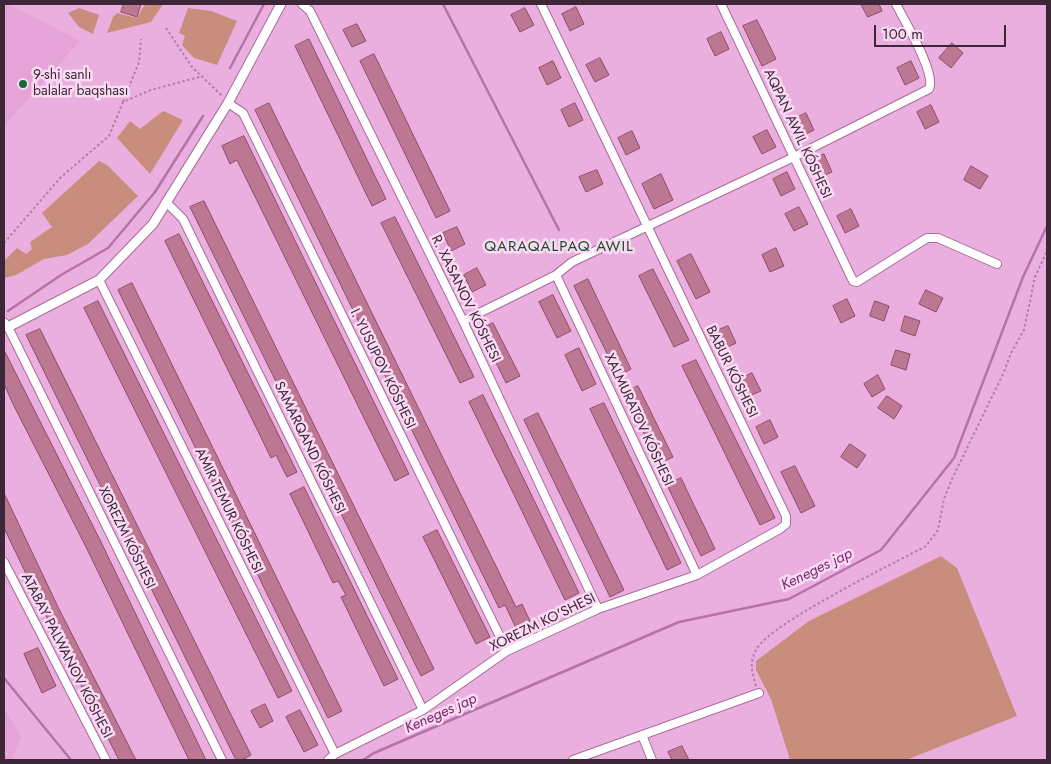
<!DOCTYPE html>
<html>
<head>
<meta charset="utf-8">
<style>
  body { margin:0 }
  #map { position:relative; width:1051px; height:764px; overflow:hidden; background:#ebafdf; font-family:Jost,sans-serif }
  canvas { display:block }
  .frame { position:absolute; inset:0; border:5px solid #3e2639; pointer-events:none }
  .scale { position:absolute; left:874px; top:25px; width:132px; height:22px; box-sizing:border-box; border:2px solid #3e2639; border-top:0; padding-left:6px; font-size:15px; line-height:18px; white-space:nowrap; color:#3e2639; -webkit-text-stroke:4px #fadbf3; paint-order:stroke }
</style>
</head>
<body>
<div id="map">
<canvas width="1051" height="764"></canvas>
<div class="frame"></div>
<div class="scale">100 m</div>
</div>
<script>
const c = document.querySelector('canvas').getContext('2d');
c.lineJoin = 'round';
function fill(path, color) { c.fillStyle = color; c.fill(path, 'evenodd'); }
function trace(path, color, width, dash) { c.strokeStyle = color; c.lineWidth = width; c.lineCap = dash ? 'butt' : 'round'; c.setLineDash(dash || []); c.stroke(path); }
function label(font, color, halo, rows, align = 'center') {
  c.font = font + ' Jost,sans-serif'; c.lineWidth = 5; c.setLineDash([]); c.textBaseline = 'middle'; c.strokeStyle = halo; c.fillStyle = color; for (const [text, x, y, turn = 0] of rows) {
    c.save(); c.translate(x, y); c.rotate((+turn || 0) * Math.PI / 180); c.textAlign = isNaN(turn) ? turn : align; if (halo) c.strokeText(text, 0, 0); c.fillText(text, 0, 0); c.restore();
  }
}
fill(new Path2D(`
  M4,4H8L80,41L4,126Z
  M4,709L21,736L13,760H4Z`), '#e5a3d8');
fill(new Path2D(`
  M145,4H163L151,22L107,33L113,17L117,13L137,18Z
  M79,8L99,15L93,34L79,27L68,13Z
  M188,8L211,11L237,21L217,65L194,58L182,45L185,36L179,33Z
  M163,111L183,120L150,174L117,138L130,121L140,129Z
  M99,161L107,165L138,196L88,244L67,255L44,259L16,275L4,278V261L17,248L26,254L32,249L30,242L52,227L42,213Z
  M941,556L957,568L1017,716L906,760H790L771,699L756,670V661L809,621Z`), '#c98d7e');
trace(new Path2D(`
  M443,4L559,230
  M230,68L264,4
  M8,311L61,275L108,248L155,192L203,116
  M4,678L71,760
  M363,760L374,753L679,622L789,599L881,550L954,458L1023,277L1047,226`), '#b671a9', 2.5);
const building = new Path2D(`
  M124,4H141L137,17L121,12Z
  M861,4H879L882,11L868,17Z
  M576,7L584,24L570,31L562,14Z
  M525,8L534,25L520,32L511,15Z
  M757,20L776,59L762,66L743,26Z
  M357,24L366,41L352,47L343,30Z
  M721,32L729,49L715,56L707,39Z
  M309,39L386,199L372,206L295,46Z
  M952,43L963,53L951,68L939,58Z
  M374,54L450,211L436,218L360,61Z
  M600,58L609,75L595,82L586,65Z
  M553,61L561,78L547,85L539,68Z
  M911,61L919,78L905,85L897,68Z
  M269,103L516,607L522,604L530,621L516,628L505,605L499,608L255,110Z
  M575,103L583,120L569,127L561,110Z
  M931,105L939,122L925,129L917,112Z
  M806,113L814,130L800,137L792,120Z
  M767,130L776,147L762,154L753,137Z
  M632,131L640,148L626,155L618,138Z
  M244,136L409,474L395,481L237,160L230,164L222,146Z
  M824,154L832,172L818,178L810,161Z
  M971,166L988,176L980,189L964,180Z
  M597,170L603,184L586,192L579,177Z
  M787,172L795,189L781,196L773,179Z
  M661,174L673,200L654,209L642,184Z
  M204,201L434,669L421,676L190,207Z
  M799,207L808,224L794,231L785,214Z
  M851,209L859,226L845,233L837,216Z
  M395,217L474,377L460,383L381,223Z
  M457,227L465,244L451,251L443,233Z
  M179,234L297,472L287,477L276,455L271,458L165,241Z
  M776,248L784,266L770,272L762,255Z
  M691,254L710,292L696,299L677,261Z
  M477,268L486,285L472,292L464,275Z
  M653,269L689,340L674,347L639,276Z
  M588,279L631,369L618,376L574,286Z
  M132,283L342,711L328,718L118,290Z
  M926,290L943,298L936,312L919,304Z
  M553,295L571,331L557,338L539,302Z
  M847,299L855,316L841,323L833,306Z
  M98,301L292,691L278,698L84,308Z
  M875,301L889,306L884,321L870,316Z
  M905,316L920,321L915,336L901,331Z
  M493,323L520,376L506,383L480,330Z
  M728,326L736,343L722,350L714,332Z
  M40,329L251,755L242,760H236L227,742L26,335Z
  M579,348L596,384L582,391L565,355Z
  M4,350L101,542L206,760H189L86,547L13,404L4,384Z
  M896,350L910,354L906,370L891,365Z
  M696,360L775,518L760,525L682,366Z
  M752,373L761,391L747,397L739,380Z
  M878,375L885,389L872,397L864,384Z
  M638,386L673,457L659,464L624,393Z
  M483,395L579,593L565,600L469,402Z
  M887,396L902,406L894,419L878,408Z
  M604,403L681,563L667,570L590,409Z
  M538,413L624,590L610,597L524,420Z
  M770,420L778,437L764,444L756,427Z
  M850,444L866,455L857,468L841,457Z
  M795,466L815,506L801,513L781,472Z
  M681,478L715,549L701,556L667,485Z
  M304,487L398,679L384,686L341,597L346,595L338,581L333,583L290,494Z
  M4,493L58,607L136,760H119L55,634L4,528Z
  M437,530L490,637L476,644L423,537Z
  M38,648L56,686L42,693L24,654Z
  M265,704L273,721L260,728L251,711Z
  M300,710L318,745L304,752L286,717Z
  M682,746L689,760H672L668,752Z`);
fill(building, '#bc7793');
trace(building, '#8d4c68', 1);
const minor = new Path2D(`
  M302,4L310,11L463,321L598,609
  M721,4L853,281L857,282L927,238H938L997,264
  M228,103L243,113L507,651
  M166,202L183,219L423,710
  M556,275L697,575
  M99,280L335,754
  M463,321L556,275L572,262L794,157L929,89C937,74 904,20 896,4
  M8,327L222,760
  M4,562L106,760
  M642,735L652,760
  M328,760L335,754L423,710L507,651L598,609L697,575L780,529L786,524V516L541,4
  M573,760L759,693`);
const tertiary = new Path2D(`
  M4,323L8,327L99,280L153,224L228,103L281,4`);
trace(minor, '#a56d9a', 10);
trace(tertiary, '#a56d9a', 11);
trace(new Path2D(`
  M166,28L192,67L222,96
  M123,102L139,62L141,39
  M4,243L61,177L109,136L123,102L151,90L203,76
  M756,686C752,672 749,663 756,650C770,623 893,564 926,546L938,530L944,499L952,479L1004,372L1011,353L1024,330L1035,277L1047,251`), '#af7fa5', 2, [2.5, 2.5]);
trace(minor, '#fff', 8);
trace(tertiary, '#fff', 9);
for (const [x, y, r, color] of [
  [23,84,5,"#156a3c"]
]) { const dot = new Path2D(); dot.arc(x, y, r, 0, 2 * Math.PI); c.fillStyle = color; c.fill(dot); trace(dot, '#fadbf3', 2); }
label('14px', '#3e2639', '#fadbf3', [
  ["9-shi sanlı",33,76],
  ["balalar baqshası",33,92]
], 'left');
label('14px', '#3e2639', '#fadbf3', [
  ["AQPAN AWIL KÓSHESI",797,134,65],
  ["R. XASANOV KÓSHESI",465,299,64],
  ["I. YUSUPOV KÓSHESI",382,369,64],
  ["BABUR KÓSHESI",731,372,64],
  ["XALMURATOV KÓSHESI",638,420,65],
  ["SAMARQAND KÓSHESI",309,448,64],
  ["AMIR TEMUR KÓSHESI",228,511,64],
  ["XOREZM KÓSHESI",126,538,64],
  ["XOREZM KO'SHESI",543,623,-26],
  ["ATABAY PALWANOV KÓSHESI",66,656,63]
]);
c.letterSpacing = '1px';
label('15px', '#164d2d', '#fadbf3', [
  ["QARAQALPAQ AWIL",559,247]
]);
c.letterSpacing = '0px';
label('italic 15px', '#7a286f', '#fadbf3', [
  ["Keneges jap",817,570,-26],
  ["Keneges jap",441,714,-24]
]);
</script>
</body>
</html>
